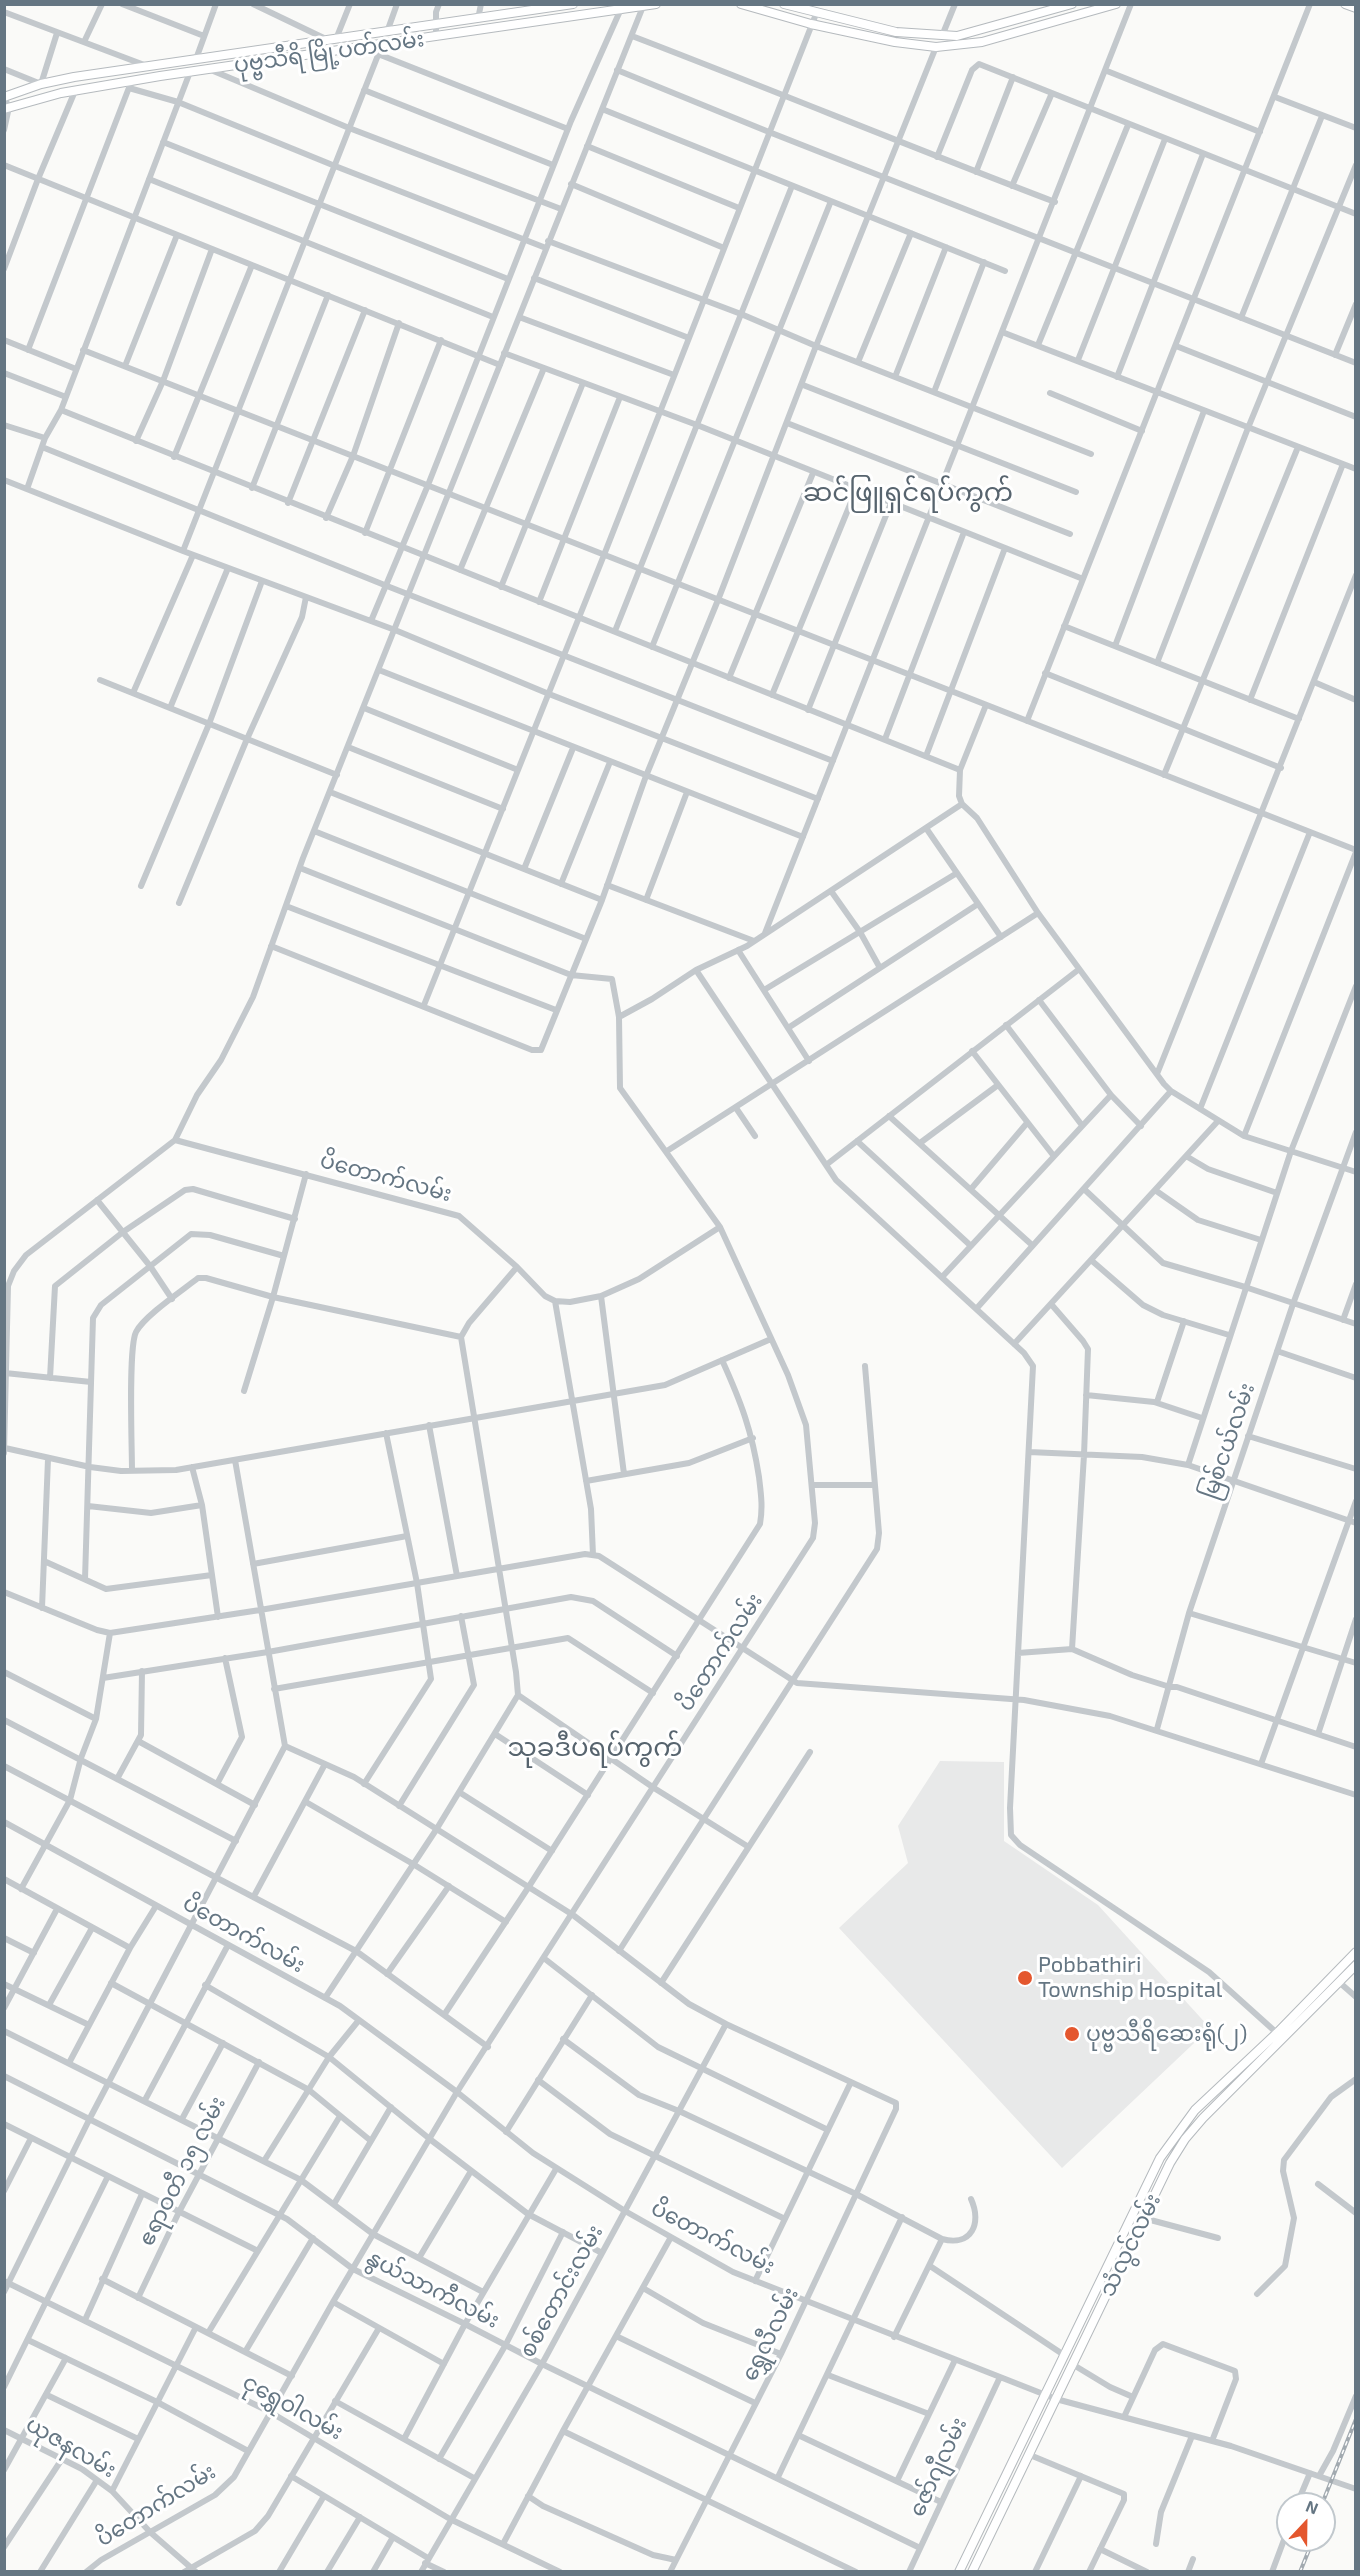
<!DOCTYPE html>
<html>
<head>
<meta charset="utf-8">
<style>
  body { margin:0 }
  #map { position:relative; width:1360px; height:2576px; overflow:hidden; background:#fafaf8; font-family:"Exo 2",sans-serif }
  canvas { display:block }
  .frame { position:absolute; inset:0; border:6px solid #657683; pointer-events:none }
  .north { position:absolute; left:1276px; top:2492px; width:60px; height:60px; box-sizing:border-box; background:#fff; border:2px solid #c1c8cd; border-radius:50%; rotate:22deg; font-size:16px; font-weight:700; line-height:24px; text-align:center; color:#657683 }
  .north::after { content:''; display:block; margin:auto; width:21px; height:27px; background:#e4572e; clip-path:polygon(50% 0,100% 100%,50% 72%,0 100%) }
</style>
</head>
<body>
<div id="map">
<canvas width="1360" height="2576"></canvas>
<div class="frame"></div>
<div class="north">N</div>
</div>
<script>
const c = document.querySelector('canvas').getContext('2d');
c.lineJoin = 'round';
function fill(path, color) { c.fillStyle = color; c.fill(path, 'evenodd'); }
function trace(path, color, width, dash) { c.strokeStyle = color; c.lineWidth = width; c.lineCap = dash ? 'butt' : 'round'; c.setLineDash(dash || []); c.stroke(path); }
function label(font, color, halo, rows, align = 'center') {
  c.font = font + ' "Exo 2","Noto Sans Myanmar",sans-serif'; c.lineWidth = 6; c.setLineDash([]); c.textBaseline = 'middle'; c.strokeStyle = halo; c.fillStyle = color; for (const [text, x, y, turn = 0] of rows) {
    c.save(); c.translate(x, y); c.rotate((+turn || 0) * Math.PI / 180); c.textAlign = isNaN(turn) ? turn : align; if (halo) c.strokeText(text, 0, 0); c.fillText(text, 0, 0); c.restore();
  }
}
fill(new Path2D(`
  M940,1761L1004,1762V1841L1098,1905L1210,2028L1062,2168L839,1928L908,1863L898,1826Z`), '#e8e9e9');
const major = new Path2D(`
  M741,4L811,24L895,42L936,47L982,42L1116,4
  M784,4L896,32L957,36L1072,4
  M1345,4L1356,8
  M4,97L41,84L74,77L573,4
  M4,109L61,93L160,76L656,4
  M959,2572L1160,2158L1195,2110L1277,2033L1356,1952
  M972,2572L1170,2163L1185,2139L1203,2118L1356,1965`);
trace(major, '#b5babe', 10);
trace(new Path2D(`
  M122,4L204,36
  M253,4L328,40
  M4,12L147,66
  M478,19L481,4
  M387,32L397,4
  M632,36C773,90 913,148 1055,202
  M942,36L955,4
  M436,37V12L439,4
  M336,39L350,4
  M84,42L102,4
  M378,54L568,129
  M196,59L216,4
  M4,69L41,84L57,33
  M211,70L349,128L561,209
  M617,70L769,132L1356,363
  M1107,71L1260,132
  M129,88L178,102L335,166L546,248
  M364,90L553,165
  M1275,97L1356,128
  M4,98L9,107L4,130
  M602,109L1005,271
  M163,142L508,279
  M587,146L739,208
  M937,157L972,70L979,64L1356,214
  M4,165L500,365
  M976,172L1013,77
  M149,179L493,317
  M571,184L724,248
  M1012,186L1052,93
  M548,241L741,314L816,346L1091,454
  M4,269L38,179L75,91
  M534,278L689,338
  M519,317L674,375
  M1241,318L1322,116
  M1002,332L1356,469
  M4,340L76,369
  M1038,345L1128,125
  M1176,346L1356,417
  M28,350L130,85
  M83,350L1356,850
  M504,353L697,425L1083,579
  M1335,355L1356,304
  M1078,360L1165,139
  M858,362L911,233
  M125,366L177,235
  M4,373L66,397
  M895,377L946,247
  M1117,377L1203,154
  M803,385L1076,492
  M934,392L984,262
  M1050,393L1142,431
  M61,410L960,770
  M787,423L1070,534
  M4,425L45,438
  M136,441L163,381L212,249
  M42,447L387,586L833,761
  M174,457L252,265
  M4,480L183,551L395,630L549,694L818,799
  M252,488L328,295
  M27,489L45,438L61,410L190,72
  M288,503L365,310
  M326,518L353,456L399,323
  M365,533L441,340
  M183,551L382,45
  M460,570L544,368
  M501,587L583,383
  M539,602L620,397
  M371,621L428,485L571,121L620,11
  M1064,626L1299,719
  M615,631L792,186
  M1115,646L1204,411
  M652,647L831,201
  M1157,663L1248,428L1356,165
  M379,670L803,837
  M1045,673L1281,768
  M729,678L813,473
  M100,680L337,775
  M1314,682L1356,700
  M133,693L193,555
  M772,695L856,490
  M1250,700L1343,464
  M986,705L960,770L959,796L962,804L977,818L1038,913L1164,1084L1171,1091L1244,1136L1356,1172
  M170,708L228,568
  M364,708L518,770
  M808,710L891,503
  M1027,721L1310,4
  M885,739L964,532
  M348,747L503,809
  M926,756L1005,548
  M1164,775L1298,447
  M330,792L602,900
  M926,828L1001,937
  M314,831L586,939
  M524,869L573,748
  M561,884L610,762
  M607,885L754,941
  M141,886L209,724L262,581
  M831,891L860,932L880,968
  M646,900L687,792
  M179,903L247,739L302,617L306,597
  M286,906L556,1010
  M765,933L1131,4
  M271,946L532,1050H541L602,900L646,776L718,600L816,346L936,47
  M738,950L809,1061
  M696,970L836,1180L1024,1353L1033,1366L1010,1808L1011,1835L1020,1845L1209,1972L1278,2034
  M764,990L957,873
  M1039,1000L1111,1095L1141,1126
  M424,1005L604,555L816,14
  M619,1017L652,999L696,970L747,946L962,804
  M1006,1025L1081,1124
  M788,1028L978,904
  M972,1051L1053,1155
  M1157,1074L1356,575
  M736,1108L755,1136
  M1200,1109L1310,832
  M889,1116L1032,1245
  M1244,1136L1356,852
  M175,1140L459,1216L517,1267L545,1296L555,1301L570,1302L601,1296L639,1279L720,1227
  M857,1141L971,1246
  M920,1143L998,1085
  M667,1151L1038,913
  M1186,1156L1208,1169L1277,1193
  M826,1165L1078,970
  M971,1189L1027,1123
  M1084,1189L1163,1263L1245,1287L1356,1324
  M1155,1190L1198,1220L1261,1240
  M97,1200L150,1266L172,1299
  M1091,1260L1143,1305L1163,1315L1229,1335
  M943,1276L1111,1095
  M601,1296L624,1474
  M555,1301L591,1509L593,1555
  M1051,1304L1083,1341L1088,1349L1084,1455L1072,1649
  M977,1308L1171,1091
  M1343,1320L1356,1284
  M1014,1344L1218,1121
  M1277,1351L1356,1378
  M5,1373L91,1382
  M50,1378L55,1286L123,1232L185,1190L193,1189L295,1219
  M244,1391L273,1297L306,1174
  M1086,1395L1154,1402L1202,1418
  M1157,1402L1184,1321
  M429,1425L457,1576
  M1248,1436L1356,1469
  M5,1448L90,1467L121,1471L176,1470L665,1385L771,1339
  M1029,1452L1142,1457L1188,1465L1356,1523
  M4,1453L8,1286L14,1271L26,1255L175,1140L197,1095L221,1060L253,997L303,858L644,4
  M1188,1465L1291,1151L1356,986
  M192,1467L202,1505L218,1617
  M132,1471C132,1446 128,1348 136,1332C144,1316 183,1290 198,1278H206L273,1297L461,1337
  M586,1481L689,1463L753,1438
  M812,1485H875
  M88,1506L151,1513L202,1505
  M44,1561L106,1589L212,1575
  M253,1564L407,1536
  M85,1579L93,1318L101,1305L191,1234L210,1235L284,1256
  M4,1592L97,1630L110,1633L260,1610L585,1554L599,1556L797,1683L1024,1700L1110,1716L1356,1795
  M42,1608L48,1459
  M1189,1613L1356,1663
  M1018,1653L1072,1649L1132,1675L1170,1687H1177L1356,1747
  M4,1672L96,1719
  M103,1678L268,1652L571,1597L593,1601L677,1656
  M274,1689L568,1638L653,1693
  M518,1695L654,1788L747,1846
  M4,1720L236,1841
  M1157,1729L1189,1613L1293,1304L1356,1132
  M495,1734L588,1795
  M1318,1734L1356,1619
  M138,1741L255,1805
  M285,1746L354,1777L573,1915L689,2004L726,2024L896,2103V2109L781,2354L670,2572
  M1261,1764L1356,1501
  M4,1766L356,1951L488,2047
  M117,1779L141,1735L142,1671
  M217,1784L242,1737L225,1658
  M364,1784L431,1679L417,1583L386,1433
  M459,1792L552,1851
  M306,1802L413,1864L506,1922
  M399,1806L474,1685L461,1616
  M4,1822L340,2006L457,2092L533,2153L625,2211L733,2272L1056,2399L1231,2446L1356,2489
  M4,1879L130,1948
  M21,1889L70,1800L81,1758L96,1719L110,1633
  M254,1896L325,1764
  M4,1938L34,1953
  M619,1951L877,1549L879,1533L865,1366
  M545,1959L658,2047L828,2130
  M387,1974L449,1886
  M1339,1982L1356,1997
  M111,1983L309,2090L371,2141
  M661,1983L810,1752
  M4,1984L89,2025
  M205,1985L329,2057L431,2140L528,2214L602,2253
  M325,1998L436,1830L518,1695L516,1672L461,1337L469,1323L517,1267
  M49,2005L92,1928
  M4,2008L57,1909
  M444,2015L528,1888L760,1524C763,1507 761,1494 759,1477C752,1431 741,1402 722,1360
  M4,2031L301,2180L373,2234L483,2292
  M563,2039L639,2095L679,2111L856,2194L942,2239L894,2337
  M69,2063L130,1948L156,1906
  M4,2076L287,2219L353,2269L465,2324L542,2364L920,2548
  M538,2080L610,2134L785,2219
  M145,2100L228,1945
  M182,2119L223,2043
  M4,2124L258,2251
  M506,2132L592,1995
  M264,2161L329,2057L359,2020
  M1318,2184L1356,2213
  M4,2191L31,2138
  M334,2204L391,2107
  M1143,2218L1218,2238
  M942,2239C972,2247 982,2223 971,2199
  M419,2258L471,2171
  M930,2266L1064,2355
  M102,2279L292,2376
  M4,2281L270,2412L450,2519L560,2572
  M755,2281L851,2082
  M643,2288L703,2323L781,2354
  M4,2292L90,2118L285,1746L235,1460
  M1257,2294L1285,2266L1294,2218L1283,2171L1284,2160L1331,2097L1356,2079
  M138,2298L179,2212L259,2062
  M333,2302L444,2364
  M85,2320L142,2194
  M208,2333L340,2116
  M616,2336L755,2403
  M28,2340L157,2402L248,2451
  M245,2352L313,2238
  M1072,2364L1110,2387L1133,2397
  M828,2375L929,2414
  M4,2387L108,2176
  M47,2395L138,2439
  M335,2401L474,2478
  M1124,2417L1155,2350L1163,2344L1235,2371L1236,2379L1212,2441
  M4,2430L82,2469L112,2491L150,2532L196,2572
  M563,2431L856,2572
  M798,2435L941,2502
  M404,2439L465,2324L556,2169
  M1030,2455L1124,2494V2500L1089,2572
  M439,2459L505,2346L563,2232
  M4,2470L66,2358
  M291,2476L428,2558
  M1319,2476L1333,2451L1356,2396
  M778,2477L902,2217
  M897,2481L955,2360
  M112,2491L196,2327
  M528,2496L543,2506L653,2555L676,2560
  M1297,2504L1310,2473
  M503,2544L563,2431L671,2237
  M1156,2544L1161,2512L1192,2436
  M4,2547L62,2459
  M1100,2549L1147,2572
  M425,2563L444,2572
  M40,2572L97,2480
  M86,2572L101,2560L215,2495L234,2477L333,2302L457,2092L813,1538L815,1523L806,1425L788,1375L720,1227L620,1088L619,1017L612,979L571,975L300,868
  M184,2572L255,2531L268,2516L379,2328
  M279,2572L324,2496
  M327,2572L360,2517
  M373,2572L393,2537
  M421,2572L542,2364L726,2024
  M909,2572L1000,2377
  M1035,2572L1081,2476
  M1188,2572L1193,2559
  M1272,2572L1288,2529`), '#c3c8cc', 6);
trace(major, '#fff', 8);
const rail = new Path2D(`
  M1322,2504L1356,2419
  M1300,2572L1313,2540`);
trace(rail, '#a2aab0', 4);
trace(rail, '#fff', 1.5, [4.5]);
for (const [x, y, r, color] of [
  [1025,1978,8,"#e4572e"],
  [1072,2034,8,"#e4572e"]
]) { const dot = new Path2D(); dot.arc(x, y, r, 0, 2 * Math.PI); c.fillStyle = color; c.fill(dot); trace(dot, '#fff', 2); }
label('22px', '#657683', '#fff', [
  ["ပုဗ္ဗသီရိ မြို့ပတ်လမ်း",329,52,-8],
  ["ပိတောက်လမ်း",386,1177,15],
  ["မြစ်ငယ်လမ်း",1228,1441,-71],
  ["ပိတောက်လမ်း",720,1652,-57],
  ["ပိတောက်လမ်း",244,1934,29],
  ["ဧရာဝတီ ၁၅ လမ်း",182,2171,-63],
  ["ပိတောက်လမ်း",713,2237,27],
  ["သံလွင်လမ်း",1130,2245,-64],
  ["နွယ်သာကီလမ်း",433,2289,27],
  ["စစ်တောင်းလမ်း",561,2291,-61],
  ["ရွှေလီလမ်း",770,2334,-64],
  ["ငုရွှေဝါလမ်း",293,2407,29],
  ["ယုဇနလမ်း",71,2447,30],
  ["ဇော်ဂျီလမ်း",938,2467,-65],
  ["ပိတောက်လမ်း",156,2505,-32]
]);
label('22px', '#657683', '#fff', [
  ["Pobbathiri",1038,1965],
  ["Township Hospital",1038,1990],
  ["ပုဗ္ဗသီရိဆေးရုံ(၂)",1086,2034]
], 'left');
label('26px', '#57646e', '#fff', [
  ["ဆင်ဖြူရှင်ရပ်ကွက်",908,492],
  ["သုခဒီပရပ်ကွက်",595,1747]
]);
</script>
</body>
</html>
